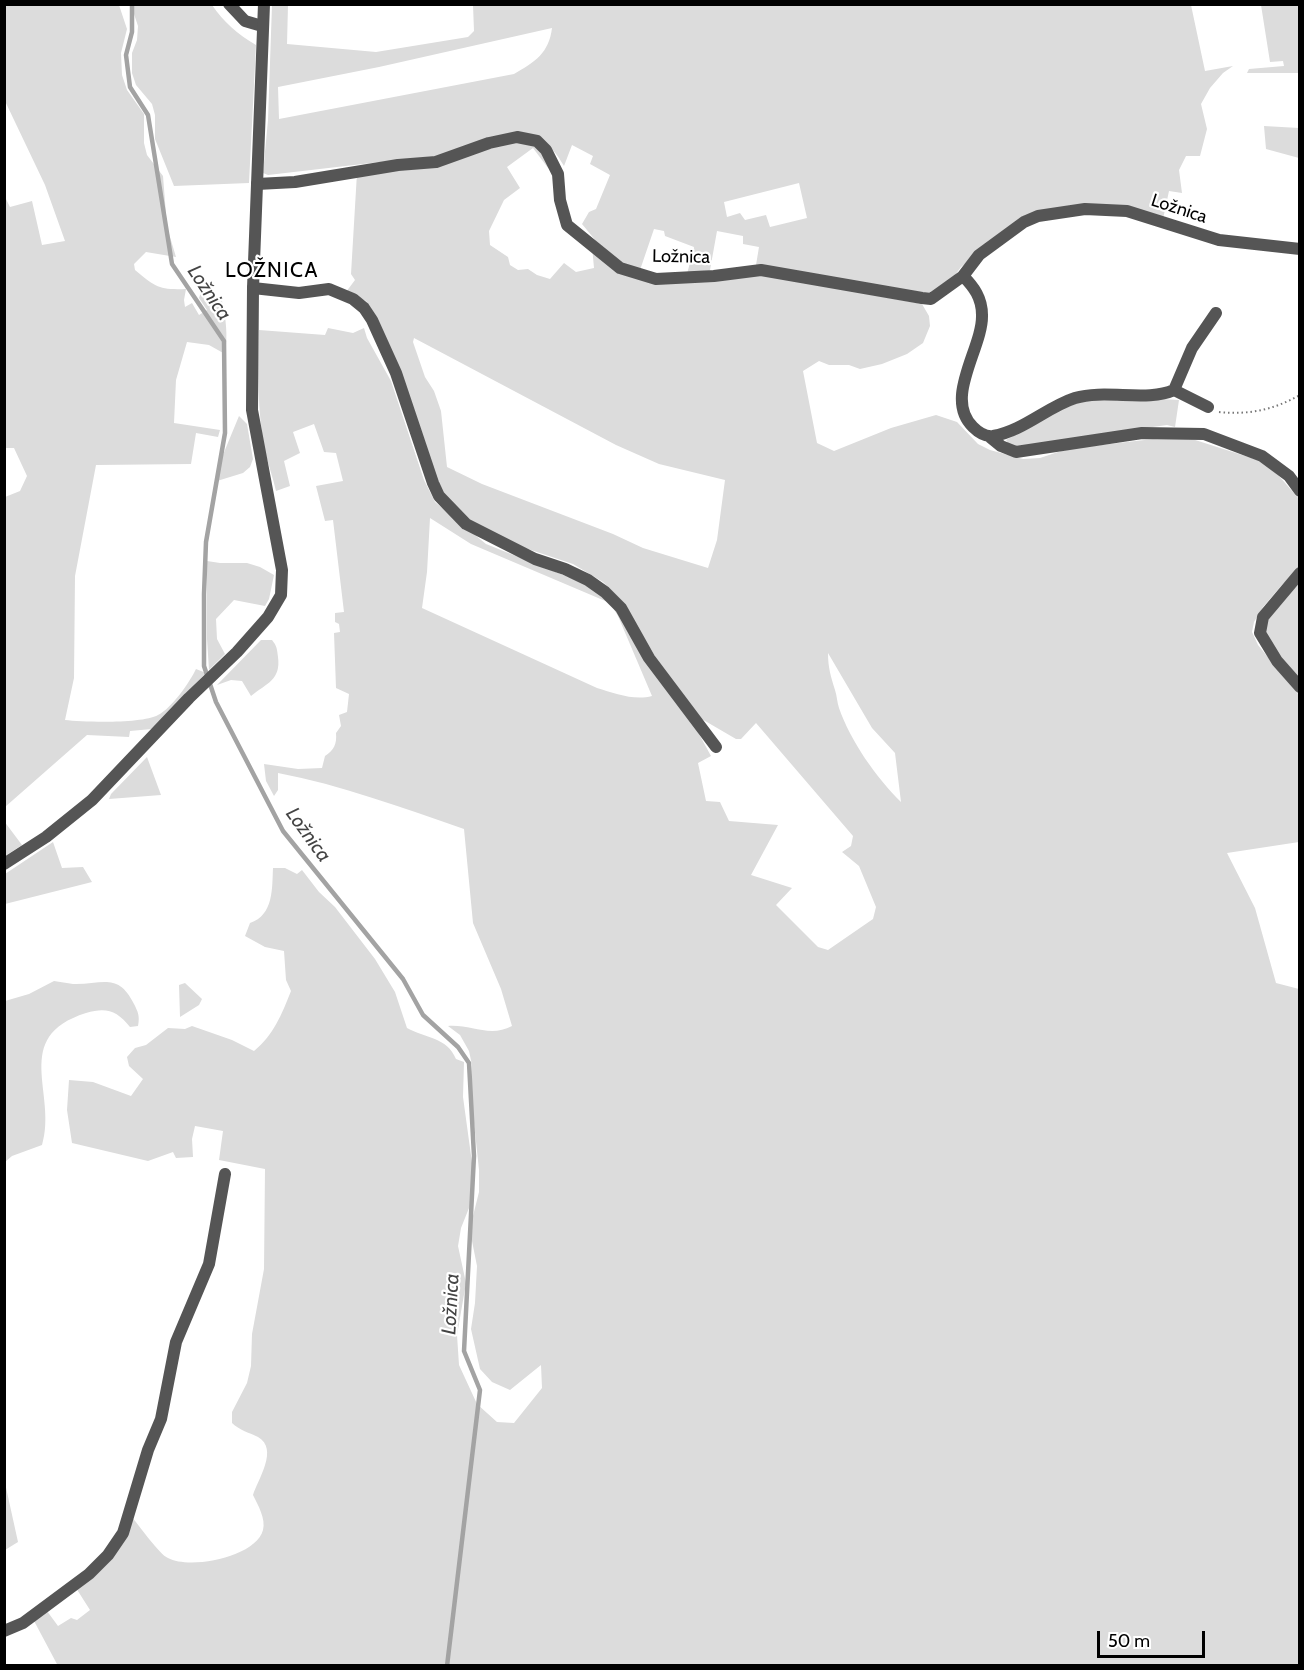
<!DOCTYPE html>
<html>
<head>
<meta charset="utf-8">
<style>
  body { margin:0 }
  #map { position:relative; width:1304px; height:1670px; overflow:hidden; background:#fff; font-family:Cabin,sans-serif }
  canvas { display:block }
  .frame { position:absolute; inset:0; border:6px solid #000; pointer-events:none }
  .scale { position:absolute; left:1097px; top:1631px; width:108px; height:27px; box-sizing:border-box; border:3px solid #000; border-top:0; padding-left:8px; font-size:18px; line-height:21px; white-space:nowrap; color:#000; -webkit-text-stroke:4px #fff; paint-order:stroke }
</style>
</head>
<body>
<div id="map">
<canvas width="1304" height="1670"></canvas>
<div class="frame"></div>
<div class="scale">50 m</div>
</div>
<script>
const c = document.querySelector('canvas').getContext('2d');
c.lineJoin = 'round';
function fill(path, color) { c.fillStyle = color; c.fill(path, 'evenodd'); }
function trace(path, color, width, dash) { c.strokeStyle = color; c.lineWidth = width; c.lineCap = dash ? 'butt' : 'round'; c.setLineDash(dash || []); c.stroke(path); }
function label(font, color, halo, rows, align = 'center') {
  c.font = font + ' Cabin,sans-serif'; c.lineWidth = 4.5; c.setLineDash([]); c.textBaseline = 'middle'; c.strokeStyle = halo; c.fillStyle = color; for (const [text, x, y, turn = 0] of rows) {
    c.save(); c.translate(x, y); c.rotate((+turn || 0) * Math.PI / 180); c.textAlign = isNaN(turn) ? turn : align; if (halo) c.strokeText(text, 0, 0); c.fillText(text, 0, 0); c.restore();
  }
}
fill(new Path2D(`
  M5,5H119L127,29L121,53L122,75L127,90L144,114V143L147,155L163,176L167,227L176,257L146,252L134,264L135,270C156,287 158,290 186,289L184,300L185,307L192,303L199,315L207,310L199,298L201,292L209,291L222,301C226,318 228,336 225,354L209,345L187,342L176,380L174,423L220,430L218,437L196,433L191,464L96,465L75,576L74,678L65,720C84,722 142,724 158,715C171,709 190,682 196,669L206,673L152,729L130,731L129,737L87,735L5,807V497L20,491L27,476L14,448H5L4,195L10,207L32,201L42,245L65,241L45,185L5,101Z
  M131,5H212C224,22 237,34 256,45L249,183L174,186L155,139V115L152,104L136,85L132,73V53L137,40L138,26Z
  M272,5H288L287,44L376,52L468,37L474,31L473,5H1191L1205,71L1233,66L1223,73L1210,88L1201,104L1207,129L1200,156H1186L1179,170L1182,193L1169,191L1163,219L1053,209L986,247L961,267L952,279L928,297L756,265L759,247L743,244V236L717,231L710,270L687,274L694,247L665,236L664,231L654,229L640,270L626,267L596,241L582,224L589,212L596,209L610,175L590,164L593,156L572,145L564,166C557,154 550,145 538,138L442,158L380,162L268,175L263,173L268,120ZM552,28C549,53 535,62 514,74L279,119L278,87L379,67ZM799,183L807,218L770,227L766,215L745,220L740,213L727,217L724,202Z
  M1261,5H1299V73H1247L1249,69L1284,66L1283,61L1270,62Z
  M1264,126L1299,128V158L1266,149Z
  M514,140L528,142L546,154L548,168L533,148L507,167L520,188L504,200L489,231L490,245L508,257L510,265L518,270L528,269L537,275L550,279L564,263L576,272L594,268L592,246L623,275L769,276L922,304L929,316L930,326L923,343L907,354L882,364L860,369L849,365H829L819,361L803,371L817,443L834,451L891,428L936,415L957,422L978,444L990,450L1023,459L1040,458L1067,449L1170,437L1192,439L1261,461L1279,476L1300,500L1299,569L1281,586L1263,607L1254,622L1252,632L1258,645L1299,695V842L1227,853L1255,908L1276,983L1299,989V1665L58,1666L33,1619L47,1611L58,1626L71,1618L77,1620L90,1610L76,1588L131,1516C138,1524 160,1555 168,1558C190,1570 256,1557 263,1530C266,1519 258,1505 253,1495C258,1479 279,1449 258,1437C250,1433 239,1430 232,1423V1412L247,1383L251,1366L252,1334L264,1269L265,1169L219,1160L223,1131L195,1126L192,1139L193,1157L176,1158L173,1152L148,1161L72,1143L67,1110L69,1080L93,1082L131,1096L143,1079L129,1066L127,1057L135,1048L146,1045L168,1028L185,1029L192,1026L232,1040L254,1051C273,1036 282,1014 291,991L286,980L284,951L265,947L245,936L250,923C274,915 272,888 273,868H285L297,874L302,870L319,892L335,907L375,959L395,992L407,1028C425,1038 447,1037 456,1059L464,1062L463,1097L473,1170L471,1203L461,1228L458,1246L466,1283L457,1335L459,1365L477,1404L497,1422L514,1423L542,1388L541,1365L510,1390L492,1382L480,1369L471,1329L475,1303L477,1266L472,1241V1220L479,1192V1170L471,1094L472,1065L469,1051L460,1035L448,1026C470,1024 490,1038 512,1026L501,989L473,923L464,829C403,808 341,785 278,773V790L274,796L266,781L264,764L298,769L322,768L325,756C334,750 337,744 336,733L341,726L339,715L347,712L349,694L336,688L334,633L340,632L339,624L335,622V613L344,612L333,520L325,521L316,486L343,481L336,453L324,452L314,424L293,432L300,453L284,461L290,486L276,491C273,478 268,464 265,451C257,411 258,370 259,330L325,335L328,328L353,333L364,328L367,338L391,381L424,480L435,502L486,544L588,585L617,607L699,734L711,756L698,763L706,801L720,802L729,821L778,825L751,875L792,888L776,905L818,947L828,950L873,919L876,907L859,866L842,852L851,846L853,836L756,723L741,739H736L700,718L656,661L622,601L603,582L573,564L507,542L484,532L443,497L376,316L366,301L346,292L355,280L351,274L357,173ZM414,338L616,445L659,464L725,480L717,540L708,568L643,548L613,534L482,484L447,467L441,411L434,391L425,377L413,342ZM430,518L471,544L610,603L618,616L652,696C634,701 614,693 597,688L422,608L427,572ZM828,653L872,728L895,753L901,802C876,777 851,742 839,708C837,702 837,696 835,690C831,677 828,668 828,653Z
  M1161,399L1179,400L1175,427L1167,425L1066,439L1025,447L1010,446L1006,440L1054,413L1082,401Z
  M239,416L247,424L253,459L250,467L243,473L217,481L220,462Z
  M207,561L220,563H247L260,567L274,575L269,599L265,606L234,600L216,619L217,639L225,654L209,670L207,639Z
  M1299,581V681C1292,671 1271,650 1267,640C1258,617 1286,595 1299,581Z
  M261,640H272C277,646 277,649 278,657C281,680 267,683 251,696L242,681L231,680L217,685Z
  M147,757L161,795L109,799L111,794Z
  M4,821L22,845L5,856H4Z
  M53,842L62,868L83,867L92,882L5,904V874Z
  M54,981C60,982 67,983 73,984C101,985 118,971 134,1004C138,1012 140,1016 138,1026L130,1027C117,1011 107,1007 86,1013C10,1037 58,1094 42,1145L12,1156L5,1162V1001L29,994Z
  M185,983L202,999L199,1005L180,1017L179,985Z
  M5,1483L18,1542L5,1550H4Z`), '#dcdcdc');
trace(new Path2D(`
  M132,4V32L126,55L130,87L148,115L172,264L224,341L225,433L206,542L204,594V666L216,702L283,831L403,979L423,1015L458,1047L469,1063L474,1156L464,1351L480,1390L447,1666`), '#a3a3a3', 4.5);
trace(new Path2D(`
  M1219,412C1249,415 1273,410 1300,395`), '#777', 2, [1.5, 3]);
trace(new Path2D(`
  M229,4L245,21L262,26
  M257,184L295,182L398,165L436,162L489,143L517,137L537,141L546,150L558,174L560,200L567,225L620,268L656,279L714,276L761,270L922,298L931,299L963,276L979,255L1024,222L1038,216L1085,209L1127,211L1219,240L1300,249
  M963,276C974,287 982,298 982,315C983,348 943,398 973,427C979,433 985,437 993,436C1023,431 1047,407 1075,398C1105,389 1148,402 1174,390L1192,348L1216,313
  M253,288L299,293L329,289L353,299L364,308L372,320L396,373L433,483L439,496L466,524L535,559L565,569L588,580L605,592L621,608L649,658L716,747
  M1174,390L1208,407
  M990,437L1001,446L1016,452L1142,433L1204,434L1262,456L1289,476L1300,491
  M1300,573L1263,617L1260,633L1277,661L1300,687
  M4,1631L23,1623L89,1574L108,1555L123,1533L148,1450L161,1419L176,1342L209,1264L225,1174`), '#555', 12);
trace(new Path2D(`
  M4,864L46,837L92,800L189,698L237,652L268,617L281,595L282,570L252,410L253,288L264,4`), '#555', 12);
label('18px', '#000', '#fff', [
  ["Ložnica",1179,209,18],
  ["Ložnica",681,257,1]
]);
label('italic 20px', '#444', '#fff', [
  ["Ložnica",209,293,56],
  ["Ložnica",308,835,54],
  ["Ložnica",451,1304,-87]
]);
c.letterSpacing = '1.5px';
label('21px', '#000', '#fff', [
  ["LOŽNICA",272,271]
]);
c.letterSpacing = '0px';
</script>
</body>
</html>
